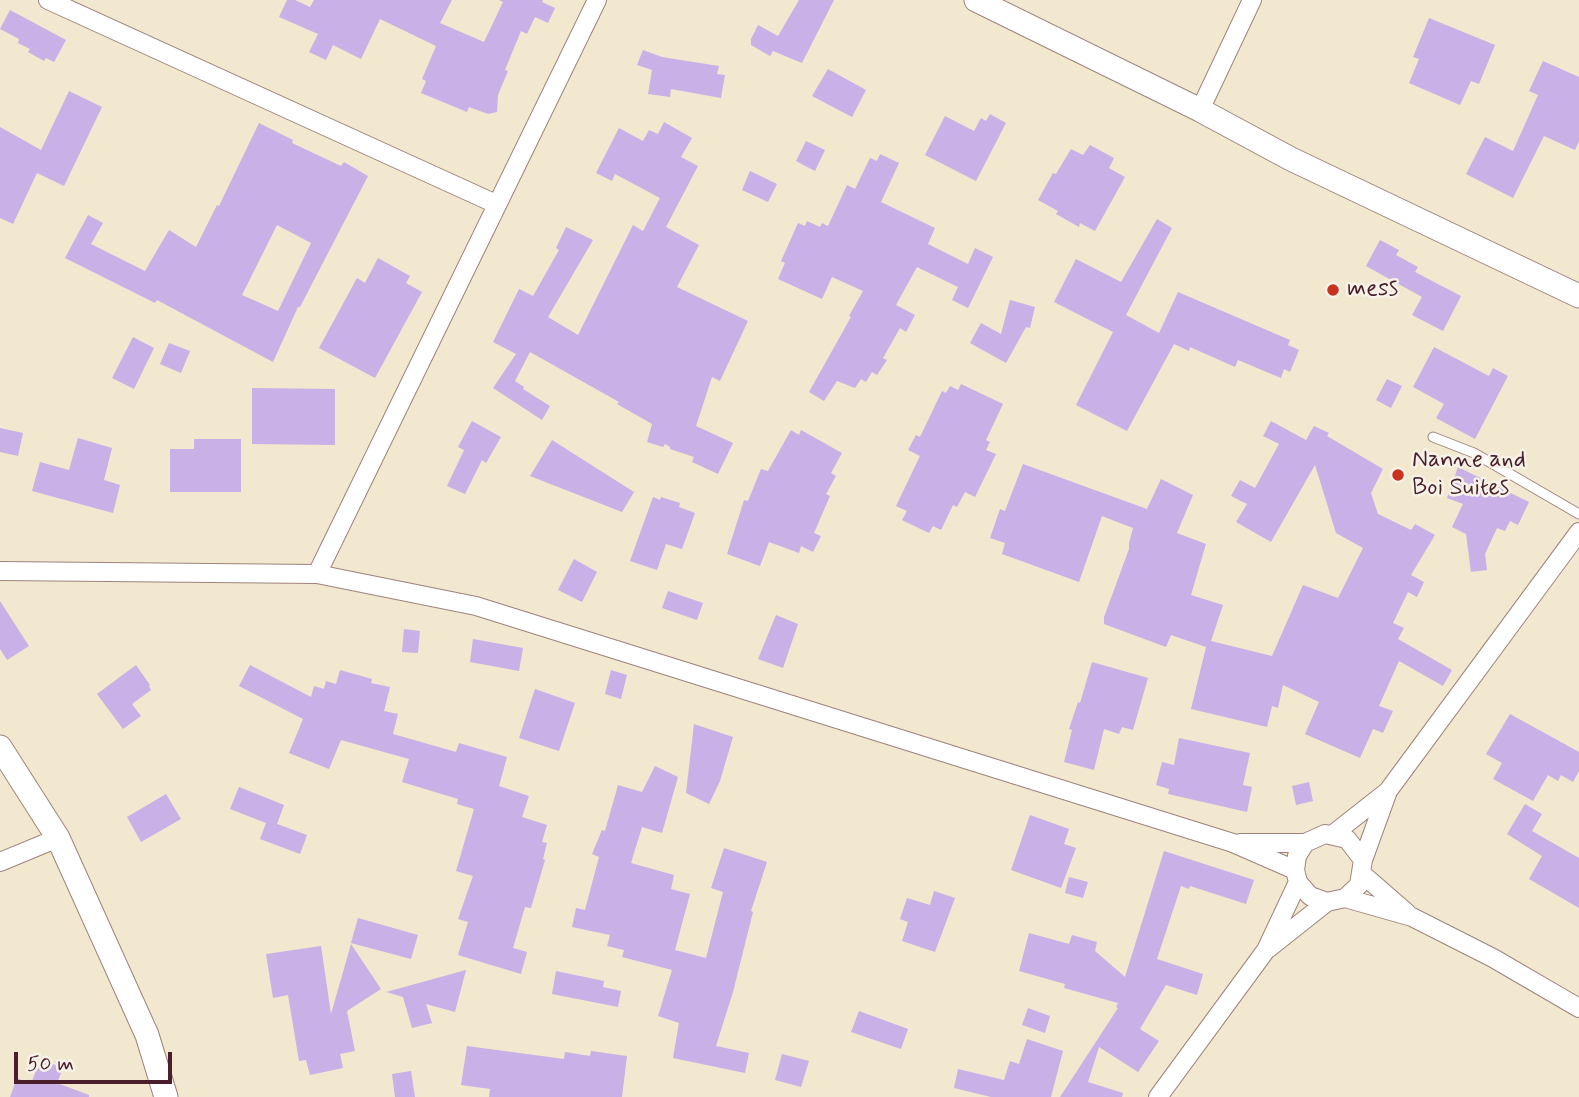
<!DOCTYPE html>
<html>
<head>
<meta charset="utf-8">
<style>
  body { margin:0 }
  #map { position:relative; width:1579px; height:1097px; overflow:hidden; background:#f2e7cf; font-family:Mynerve,sans-serif }
  canvas { display:block }
  .scale { position:absolute; left:14px; top:1052px; width:158px; height:32px; box-sizing:border-box; border:4px solid #4a1f2b; border-top:0; padding-left:9px; font-size:21px; line-height:24px; white-space:nowrap; color:#4a1f2b; -webkit-text-stroke:5px #f7f3e8; paint-order:stroke }
</style>
</head>
<body>
<div id="map">
<canvas width="1579" height="1097"></canvas>
<div class="scale">50 m</div>
</div>
<script>
const c = document.querySelector('canvas').getContext('2d');
c.lineJoin = 'round';
function fill(path, color) { c.fillStyle = color; c.fill(path, 'evenodd'); }
function trace(path, color, width, dash) { c.strokeStyle = color; c.lineWidth = width; c.lineCap = dash ? 'butt' : 'round'; c.setLineDash(dash || []); c.stroke(path); }
function label(font, color, halo, rows, align = 'center') {
  c.font = font + ' Mynerve,sans-serif'; c.lineWidth = 5; c.setLineDash([]); c.textBaseline = 'middle'; c.strokeStyle = halo; c.fillStyle = color; for (const [text, x, y, turn = 0] of rows) {
    c.save(); c.translate(x, y); c.rotate((+turn || 0) * Math.PI / 180); c.textAlign = isNaN(turn) ? turn : align; if (halo) c.strokeText(text, 0, 0); c.fillText(text, 0, 0); c.restore();
  }
}
fill(new Path2D(`
  M287,0H295L310,7L314,0H452L440,23L484,42L503,2L499,0H543L542,2L555,8L548,23L535,17L527,34L521,31L505,70L508,71L498,95L497,112L488,114L469,107L467,112L421,93L426,81L422,79L436,46L380,19L361,59L333,45L326,60L309,52L318,34L279,17Z
  M799,0H834L802,63L773,51L770,56L751,45V39L758,25L778,36Z
  M10,10L66,40L54,62L46,58L44,61L28,52L30,49L18,43L19,39L0,29Z
  M1429,18L1495,45L1479,84L1471,81L1460,105L1409,83L1419,59L1413,57Z
  M643,50L662,57L719,66L717,74L725,75L721,98L671,89L670,97L648,94L652,70L637,65Z
  M1543,61L1579,77V141L1575,150L1544,136L1513,198L1466,174L1485,137L1513,151L1538,95L1529,91Z
  M828,69L866,90L852,117L812,96Z
  M69,91L102,107L64,186L37,173L13,224L0,218V127L41,150Z
  M990,114L1006,123L976,181L925,155L945,116L974,131L981,118L986,121Z
  M664,122L692,138L681,157L698,166L666,227L699,245L677,287L748,321L720,381L712,377L696,426L733,443L718,474L692,462L694,457L670,449V447L665,444L663,447L647,442L652,424L617,404L619,402L530,352L515,381L524,387L523,389L550,406L542,420L493,388L516,354L493,342L519,289L533,296L559,250L556,248L566,227L593,240L548,317L578,335L633,225L643,231L660,198L615,174L612,181L596,173L619,128L643,141L649,130L658,134Z
  M259,123L293,140L292,143L341,166L344,162L368,176L300,307H298L273,362L157,300L155,303L65,258L88,215L103,223L91,244L145,271L169,230L196,247L217,205L219,206ZM277,225L311,243L278,311L242,295Z
  M806,141L825,150L815,171L796,161Z
  M1090,145L1114,158L1109,168L1125,177L1095,231L1080,223L1079,227L1056,214L1058,211L1038,200L1053,173L1056,174L1071,149L1083,155Z
  M880,154L899,163L881,202L935,228L928,244L968,264L975,248L993,257L968,308L952,300L958,287L917,267L896,305L915,315L906,332L900,328L883,358L887,360L877,375L872,372L866,382L861,379L855,388L837,381L824,401L809,392L851,317L849,316L863,291L832,277L822,299L778,279L785,263L781,261L798,223L805,226L807,221L820,227L822,223L828,226L847,185L855,189L870,158L877,161Z
  M750,171L777,184L768,202L742,190Z
  M1157,219L1172,228L1126,315L1159,333L1178,292L1290,340L1288,345L1299,350L1290,372L1284,369L1281,378L1238,360L1235,367L1190,347L1189,351L1174,344L1127,431L1076,405L1113,332L1054,302L1076,259L1121,282Z
  M1380,240L1399,250L1396,255L1418,267L1415,272L1461,296L1443,331L1412,315L1422,297L1366,266Z
  M378,258L410,276L406,283L422,292L375,378L319,348L357,278L365,283Z
  M1010,300L1035,307L1030,328L1026,327L1006,363L970,343L981,323L1001,334Z
  M133,337L154,348L134,389L112,378Z
  M169,343L190,351L181,373L160,364Z
  M1434,347L1489,376L1493,368L1508,376L1475,439L1436,418L1444,404L1413,387Z
  M1387,379L1402,386L1391,408L1376,400Z
  M961,384L1003,404L986,440L990,442L986,450L996,454L975,497L965,492L957,507L953,505L941,530L933,526L929,533L902,520L907,511L896,506L920,456L908,450L916,435L920,437L942,391L946,393L950,386L958,390Z
  M252,388L335,389V445L252,444Z
  M472,421L501,437L486,463L482,460L465,494L447,486L464,450L458,447Z
  M1271,421L1306,440L1314,426L1329,433L1327,436L1383,469L1371,493L1378,514L1411,530L1415,524L1435,535L1411,575L1424,582L1417,597L1408,592L1393,623L1404,628L1398,639L1452,670L1443,686L1399,661L1379,706L1393,711L1383,733L1373,729L1360,758L1305,734L1319,702L1283,685L1278,708L1272,706L1267,727L1191,709L1206,647L1171,635L1166,647L1104,624V617L1129,549V543L1133,528L1102,516L1079,582L1002,554L1005,543L990,538L1000,509L1005,511L1023,464L1147,509L1161,479L1193,495L1177,533L1206,544L1191,595L1223,605L1211,641L1272,656L1303,585L1338,598L1363,548L1336,533L1315,465L1271,542L1236,522L1247,504L1231,496L1240,480L1255,488L1279,444L1263,436Z
  M0,428L23,433L18,456L0,452Z
  M791,430L799,435L801,430L842,453L831,473L836,476L826,494L830,496L814,533L821,536L813,552L801,546L799,553L769,542L760,566L727,554L744,500L748,501L761,469L768,471Z
  M78,438L112,448L104,480L120,485L113,513L32,491L40,462L69,470Z
  M194,439H241V492H170V449H194Z
  M552,440L634,492L622,512L530,476Z
  M1458,467L1529,502L1518,525L1510,521L1505,531L1497,528L1485,554L1487,570L1471,572L1466,534L1452,527L1463,504L1447,498Z
  M653,497L660,500L661,497L680,503L679,507L695,513L682,549L666,544L657,570L630,561Z
  M574,559L597,572L582,602L558,590Z
  M668,591L703,603L697,620L662,608Z
  M0,601L29,646L7,660L0,649Z
  M776,615L798,624L783,668L758,659Z
  M404,629L420,631L418,653L402,652Z
  M473,639L523,648L519,671L470,662Z
  M1092,662L1148,678L1133,730L1122,727L1119,734L1104,729L1094,770L1064,762L1072,730L1069,729L1078,702L1080,703Z
  M136,665L150,685L149,686L151,690L132,704L141,716L123,729L97,694Z
  M250,665L311,697L314,686L324,689L326,681L336,684L340,670L372,679L371,683L390,687L384,711L398,714L393,734L456,752L459,743L507,757L499,786L529,796L522,817L547,825L542,842L547,843L543,859L545,860L531,908L525,907L513,948L527,952L521,974L458,955L468,922L458,919L473,876L456,871L474,809L457,804L458,799L402,782L409,759L341,740L329,769L289,753L303,719L239,686Z
  M611,670L627,675L621,699L605,694Z
  M535,689L575,703L559,751L519,738Z
  M1510,714L1579,752V771L1573,782L1561,775L1558,781L1548,775L1533,801L1493,779L1502,763L1486,754Z
  M694,724L733,737L720,781L709,804L686,793Z
  M1179,738L1250,753L1243,785L1252,787L1247,812L1168,794L1169,789L1156,785L1162,762L1174,765Z
  M655,766L678,777L662,833L642,827L631,863L674,875L671,889L690,894L675,950L706,958L723,892L711,888L724,848L767,862L751,911L753,912L733,992L716,1046L749,1053L745,1073L673,1058L679,1023L658,1016L672,970L622,957L624,950L607,946L610,935L572,927L576,908L585,910L599,857L592,854L602,830L605,831L618,785L642,792Z
  M1309,782L1313,801L1296,805L1292,786Z
  M239,787L284,805L277,824L307,835L300,854L260,839L266,823L230,809Z
  M166,794L181,819L141,842L127,817Z
  M1525,804L1542,814L1532,831L1579,858V908L1529,879L1542,856L1507,834Z
  M1030,815L1069,829L1064,844L1076,848L1061,888L1011,870Z
  M1164,851L1254,880L1246,904L1190,886L1189,889L1181,886L1157,959L1203,974L1197,995L1166,985L1140,1029L1159,1041L1138,1072L1099,1047L1088,1082L1123,1093L1122,1097H1060L1118,1008L1116,1007L1118,1003L1064,988L1065,984L1019,971L1029,933L1069,944L1072,935L1097,942L1095,951L1125,977Z
  M1069,877L1088,882L1083,898L1065,893Z
  M934,891L955,898L935,952L902,941L908,922L900,919L907,898L930,905Z
  M358,918L418,935L411,959L351,943Z
  M351,944L381,989L347,1011L355,1051L340,1054L343,1068L310,1075L306,1060L299,1061L288,995L273,998L266,954L321,946L331,1014Z
  M466,970L455,1012L426,1004L432,1023L412,1028L403,997L386,992Z
  M556,971L604,981L603,987L621,991L618,1007L552,994Z
  M1028,1008L1050,1016L1045,1033L1022,1025Z
  M859,1011L908,1029L901,1049L851,1032Z
  M1027,1039L1063,1051L1051,1097H991L954,1088L958,1069L1004,1080L1010,1061L1019,1064Z
  M467,1046L564,1059L565,1052L590,1056L591,1051L627,1056L622,1097H489L490,1089L461,1085Z
  M782,1054L809,1061L801,1087L775,1080Z
  M40,1059L63,1068L57,1083L89,1095V1097H10L17,1078L31,1084Z
  M411,1071L415,1097H395L392,1074Z`), '#c9b0e7');
const service = new Path2D(`
  M1433,437L1474,453L1579,514`);
const minor = new Path2D(`
  M48,0L496,204
  M1200,110L1252,0
  M0,571L317,574L476,606L1233,843L1295,870
  M317,574L597,0
  M1332,835L1388,791L1579,532
  M1240,843H1305
  M1363,860L1388,791
  M0,862L58,838
  M1361,873L1407,913
  M1345,898L1359,885L1363,860L1347,839L1325,834L1305,843L1297,856L1295,870L1298,882L1310,896L1327,902L1345,898L1412,917L1493,958L1579,1008
  M1269,948L1327,902
  M1158,1097L1266,950L1298,882`);
const tertiary = new Path2D(`
  M976,0L1200,110L1291,159L1579,296
  M0,747L58,838L147,1035L166,1097`);
trace(service, '#9e837d', 11);
trace(minor, '#9e837d', 20);
trace(tertiary, '#9e837d', 25);
trace(service, '#fff', 9);
trace(minor, '#fff', 18);
trace(tertiary, '#fff', 23);
for (const [x, y, r, color] of [
  [1333,290,7,"#c8321e"],
  [1398,475,7,"#c8321e"]
]) { const dot = new Path2D(); dot.arc(x, y, r, 0, 2 * Math.PI); c.fillStyle = color; c.fill(dot); trace(dot, '#f7f3e8', 2.5); }
label('24px', '#4a1f2b', '#f7f3e8', [
  ["mess",1347,290],
  ["Nanne and",1412,461],
  ["Boi Suites",1412,489]
], 'left');
</script>
</body>
</html>
